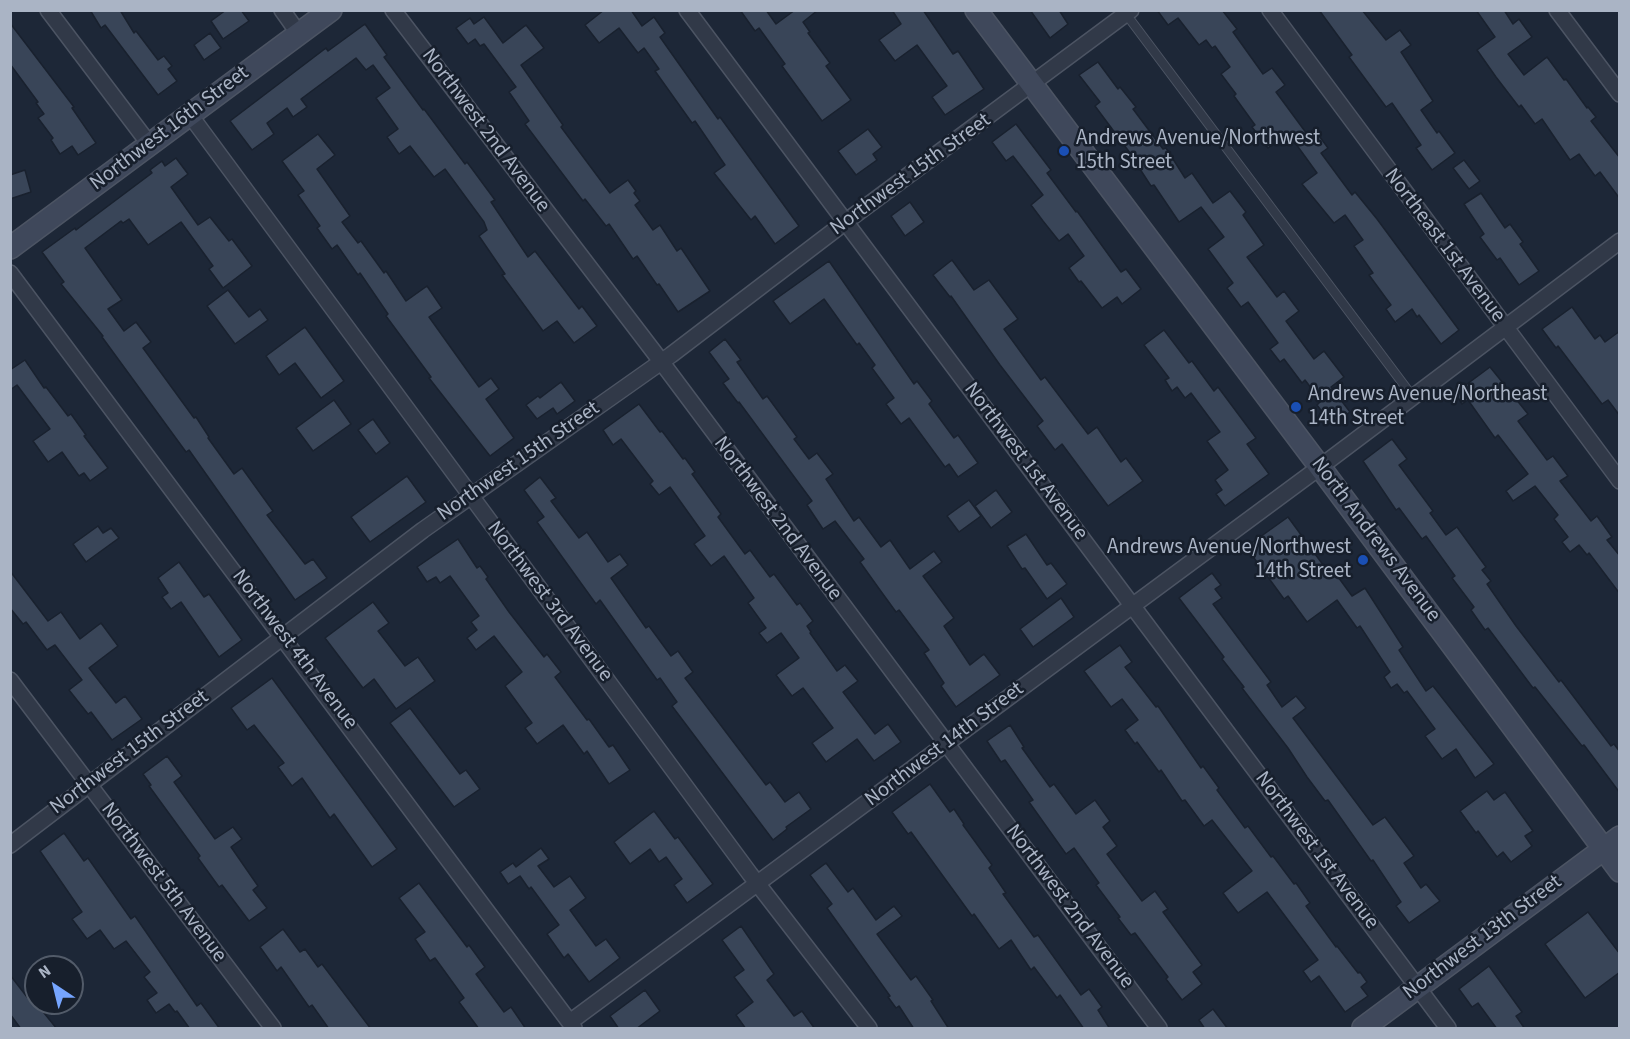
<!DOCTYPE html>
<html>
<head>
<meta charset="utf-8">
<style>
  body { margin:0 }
  #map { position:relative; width:1630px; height:1039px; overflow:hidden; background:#1d2737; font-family:"Source Sans 3",sans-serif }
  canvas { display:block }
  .frame { position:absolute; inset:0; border:12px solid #aab4c5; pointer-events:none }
  .north { position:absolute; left:24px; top:955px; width:60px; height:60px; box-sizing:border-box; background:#171f2c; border:2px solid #525b69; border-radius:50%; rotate:325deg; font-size:16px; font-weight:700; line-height:24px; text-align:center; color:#aab4c5 }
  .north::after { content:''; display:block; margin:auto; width:21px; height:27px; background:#76a5ff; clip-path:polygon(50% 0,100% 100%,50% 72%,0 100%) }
</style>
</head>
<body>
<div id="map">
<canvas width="1630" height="1039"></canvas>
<div class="frame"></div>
<div class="north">N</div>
</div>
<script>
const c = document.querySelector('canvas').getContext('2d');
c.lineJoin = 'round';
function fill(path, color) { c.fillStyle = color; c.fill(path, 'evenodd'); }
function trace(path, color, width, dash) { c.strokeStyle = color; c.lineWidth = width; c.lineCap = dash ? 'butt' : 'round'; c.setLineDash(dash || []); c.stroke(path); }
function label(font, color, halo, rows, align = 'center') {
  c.font = font + ' "Source Sans 3",sans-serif'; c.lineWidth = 5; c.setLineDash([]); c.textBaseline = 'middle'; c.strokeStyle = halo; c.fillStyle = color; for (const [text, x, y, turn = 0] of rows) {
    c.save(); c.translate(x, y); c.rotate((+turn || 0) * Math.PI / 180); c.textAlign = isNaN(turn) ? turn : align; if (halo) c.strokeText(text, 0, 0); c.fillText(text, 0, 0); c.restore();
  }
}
const building = new Path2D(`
  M90,10H120L134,33L136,31L158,60L164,56L172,66L168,69L177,81L158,95L105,25L101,28Z
  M226,10H241L249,21L223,39L211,21Z
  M604,10H631L642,26L654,17L665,33L660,37L667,47L718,119L720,117L799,226L775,244L755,216L751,220L714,173L725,165L695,121L692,123L655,71L659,69L644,48L638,53L619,28L599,43L585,25Z
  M740,10H766L776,24L795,10H818L803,22L810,32L808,33L830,63L826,66L851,100L822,121L782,66L785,64L759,28L755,31Z
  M892,10H923L953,54L958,51L984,89L945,115L932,97L947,86L917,45L895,61L879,40L901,24Z
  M1030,10H1059L1068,24L1050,38Z
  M1157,10H1222L1237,29L1233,32L1263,74L1272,68L1285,85L1276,92L1307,134L1314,129L1328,148L1321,153L1352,195L1355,192L1377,219L1459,330L1441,344L1419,315L1417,317L1412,309L1395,322L1386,309L1391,305L1369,275L1373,273L1354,246L1363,240L1345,215L1334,223L1302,184L1317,173L1288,133L1268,148L1252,127L1255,125L1234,96L1236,94L1221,74L1230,67L1215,46L1212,48L1206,40L1199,45L1178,18L1168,25Z
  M1319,10H1362L1386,40L1400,30L1411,45L1401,52L1433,101L1421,110L1437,133L1439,131L1455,153L1432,170L1416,148L1421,145L1392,103L1386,107L1349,57L1352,55Z
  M1476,10H1504L1513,24L1519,19L1532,37L1508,54L1524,75L1547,57L1564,80L1566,79L1587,108L1588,107L1596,117L1591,121L1620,158V199L1600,172L1595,176L1579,154L1570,160L1542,119L1535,124L1521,105L1519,107L1496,77L1477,50L1495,37Z
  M484,17L503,43L526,25L544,48L521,65L563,125L561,127L610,193L628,180L636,191L634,193L640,201L635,205L653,230L660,225L677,251L681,248L710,291L678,312L659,284L657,285L637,256L633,259L609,224L606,226L585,199L583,201L525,124L529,121L509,92L516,87L484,44L480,46L475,39L468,44L456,28L470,18L474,24Z
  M10,23L74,107L72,108L96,143L78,155L72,146L60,154L51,140L53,138L38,118L44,114L36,103L38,102L10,64Z
  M365,24L387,55L384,57L423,110L424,109L465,164L467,162L495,200L491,202L528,257L535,251L579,309L582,306L597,326L574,343L557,321L543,331L502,275L505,274L479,236L487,230L484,222L445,169L434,177L410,146L399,154L387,137L398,129L376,98L390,88L373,65L366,70L356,58L301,99L307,107L293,117L287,108L267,123L274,134L252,150L230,121L326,48L328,51Z
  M210,33L221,48L204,60L194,45Z
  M1098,62L1118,89L1120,87L1136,107L1133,109L1163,149L1166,148L1185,178L1192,173L1213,203L1230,191L1246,212L1243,215L1264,245L1247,257L1277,297L1284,291L1299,311L1286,321L1314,359L1324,351L1344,377L1331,387L1350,412L1332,425L1317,405L1321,401L1305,380L1302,383L1284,359L1280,362L1270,349L1278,343L1248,302L1241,307L1227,288L1233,283L1208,249L1224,237L1201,207L1179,222L1154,185L1151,186L1138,166L1139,165L1095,106L1100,102L1079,75Z
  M1016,124L1051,170L1047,173L1076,212L1077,211L1121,272L1126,269L1141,289L1122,304L1117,297L1102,308L1081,281L1079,282L1069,268L1084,256L1068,234L1059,241L1043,221L1031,205L1043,195L1013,156L1006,161L992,142Z
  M868,129L882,147L873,154L877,160L856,175L838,151Z
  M318,134L335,155L317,169L350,216L342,222L358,243L361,241L384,273L386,271L406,301L427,286L442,308L429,317L479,387L491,378L499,389L486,399L514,438L490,456L429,378L431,377L386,316L388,314L360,273L358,275L337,245L332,249L317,228L320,226L298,195L304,191L282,161Z
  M176,158L188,174L171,187L198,225L210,217L229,241L232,239L252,266L223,288L209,269L213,266L181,222L148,245L129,219L123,223L121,221L85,248L122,300L108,309L124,331L136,322L151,342L143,348L194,418L196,417L209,437L208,438L234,474L242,468L273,511L267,515L285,538L305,564L313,559L327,578L295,600L189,450L186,452L102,337L103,336L61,284L64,282L42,252L75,228L76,230L152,173L150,170L162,161L165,166Z
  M1464,160L1480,181L1469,189L1453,168Z
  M25,170L31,192L10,199V175Z
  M1481,193L1505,228L1510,224L1523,242L1520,244L1539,271L1519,285L1500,258L1497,260L1480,237L1484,234L1464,204Z
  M910,202L924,222L905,236L891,216Z
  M952,260L974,290L989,280L1018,319L1004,329L1041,380L1045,377L1088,434L1097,427L1121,462L1126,458L1143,481L1108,506L1062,444L1055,450L1037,426L1043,421L1000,365L951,296L950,297L933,275Z
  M829,261L914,384L917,381L932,401L929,404L954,438L958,435L978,463L958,477L949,464L945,467L909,418L901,424L886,404L894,398L872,368L875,365L859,343L857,345L824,299L790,324L773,301Z
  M228,290L249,317L260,309L268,320L235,344L207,306Z
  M1572,307L1595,339L1600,335L1605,342L1620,331V416L1608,400L1602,404L1558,346L1556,348L1542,329Z
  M305,327L344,381L321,398L295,363L279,375L266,356Z
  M1164,330L1189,363L1192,361L1214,391L1218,387L1256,438L1247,444L1269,474L1225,506L1216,494L1222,490L1215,480L1228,470L1207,441L1220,432L1191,393L1185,398L1177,387L1172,391L1165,380L1169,378L1144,345Z
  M725,339L741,360L737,362L763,399L767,396L797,437L794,439L809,459L817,453L833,474L826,479L854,521L859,517L881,547L890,540L910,569L934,551L942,562L923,576L954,618L944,626L970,665L984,654L1000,675L956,707L941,686L944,683L924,653L929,650L899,610L896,612L880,590L860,562L864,559L835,521L823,529L807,505L812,501L739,402L738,403L723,383L729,379L709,352Z
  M25,360L44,388L46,387L68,416L71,414L86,435L84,436L108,468L90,481L84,473L79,476L62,452L48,462L33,441L50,429L17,385L10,390V370Z
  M1490,367L1528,414L1518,421L1547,460L1553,456L1568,476L1560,481L1591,521L1597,516L1612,537L1607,540L1620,556V594L1589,553L1587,555L1579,545L1570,552L1562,542L1568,537L1554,519L1558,515L1535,486L1513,501L1506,491L1528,474L1498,435L1495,438L1468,400L1462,404L1455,393Z
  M561,382L575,401L557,414L553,408L537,419L526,405L538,396L540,398Z
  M334,400L351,424L313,451L296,428Z
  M639,404L660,432L662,431L683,459L685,458L695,472L692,474L721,514L718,517L745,554L750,550L770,577L774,574L797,605L800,603L813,621L807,626L811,632L810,633L837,671L845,665L858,681L843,692L875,734L888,724L901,742L874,761L857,739L826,762L812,743L833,728L803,688L792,696L776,675L799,658L781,633L767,643L759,633L766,628L748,603L754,598L724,556L711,566L694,544L705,536L670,487L659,495L650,484L653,481L621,439L613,445L603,430Z
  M373,419L390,443L376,454L358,430Z
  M1392,439L1407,459L1399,465L1433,511L1430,513L1446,535L1457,527L1486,567L1482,570L1491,581L1487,584L1516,626L1559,682L1561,680L1611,746L1614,744L1620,752V793L1584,745L1582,746L1535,687L1533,688L1488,628L1485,630L1471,610L1474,607L1452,578L1455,576L1426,536L1422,539L1399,508L1396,510L1363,461Z
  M407,476L426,502L370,542L351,517Z
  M540,477L556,498L551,501L579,538L587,532L608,562L620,554L628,565L611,578L646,628L649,626L671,656L678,651L693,672L685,678L766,785L770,782L785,802L799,792L811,809L786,827L787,829L773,840L672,706L677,702L660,678L657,680L600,600L596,604L537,522L544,517L524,490Z
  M996,490L1012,512L991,528L975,506Z
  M969,500L981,516L959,532L947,516Z
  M1288,517L1329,573L1333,570L1352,596L1365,588L1403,647L1399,650L1426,691L1433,686L1494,764L1475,778L1456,749L1442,759L1425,736L1435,729L1407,691L1404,693L1397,684L1391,688L1384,677L1390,672L1360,626L1357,628L1337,600L1307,622L1288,596L1284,599L1246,547Z
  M98,526L103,533L111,528L119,538L86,562L73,544Z
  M1026,534L1047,565L1051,563L1067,584L1047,599L1025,568L1022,569L1007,546Z
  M458,539L477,568L480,566L488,577L486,579L509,612L544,657L547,654L561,672L555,677L587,720L589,719L609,747L613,745L630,770L609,784L587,751L584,754L563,725L537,744L525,728L532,723L505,686L522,672L494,636L476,650L467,638L477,630L471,622L479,616L450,576L440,583L436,577L427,582L417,567Z
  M179,562L204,597L209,594L242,640L219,657L181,602L171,609L162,597L168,593L158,578Z
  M10,571L48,621L61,612L80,639L101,623L118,646L89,668L116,703L125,696L142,719L112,740L91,712L88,714L69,690L82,680L55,645L47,650L26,622L23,624L10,608Z
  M1212,573L1221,585L1215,589L1222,598L1213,604L1271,682L1267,685L1282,707L1296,696L1306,708L1293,718L1373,825L1385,817L1414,856L1404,863L1421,888L1426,884L1440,901L1409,923L1396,906L1401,902L1373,860L1371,861L1328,800L1325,801L1307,777L1288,748L1242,688L1244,687L1222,659L1224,657L1179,598Z
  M1061,598L1074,617L1033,647L1020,629Z
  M373,602L389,623L378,631L405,666L418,657L435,681L396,709L374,679L363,688L325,638Z
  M1120,645L1132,662L1125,667L1156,707L1158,706L1201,768L1203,766L1219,788L1217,790L1245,828L1248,826L1271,857L1273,856L1294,884L1296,883L1310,903L1306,906L1336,947L1337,946L1358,973L1360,972L1367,982L1361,987L1368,996L1345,1012L1319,976L1311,982L1303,971L1318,960L1267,892L1238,913L1223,893L1252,871L1212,820L1204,826L1185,800L1182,801L1161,770L1159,772L1137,742L1135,744L1125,730L1138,720L1122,699L1111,707L1084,671Z
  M272,678L397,849L372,867L334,814L330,818L302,778L292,786L278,767L284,763L254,725L247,730L231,708Z
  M410,708L460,774L466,770L480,789L454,807L390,723Z
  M1010,725L1024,747L1022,748L1050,787L1054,784L1076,814L1095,800L1110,821L1103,827L1117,846L1107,854L1142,901L1155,891L1168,909L1163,912L1202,965L1193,972L1202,984L1182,1000L1166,979L1168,977L1135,933L1131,935L1118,918L1120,917L1096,885L1099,883L1074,848L1066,854L1029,802L1033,800L1005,760L1001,762L987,741Z
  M167,756L182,776L174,782L215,839L233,827L242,839L231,847L258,886L253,890L267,908L249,921L222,885L219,887L198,858L200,856L149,786L151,785L143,774Z
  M930,784L950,812L954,809L964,824L963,825L992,865L989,868L1006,893L1003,894L1034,937L1038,935L1081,995L1089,989L1102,1007L1098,1010L1110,1029H1084L1060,995L1057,998L1034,967L1031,970L1011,940L999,949L974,914L972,916L911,832L908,834L892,812Z
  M1487,791L1494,800L1505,792L1533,831L1525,836L1532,846L1511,862L1503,852L1497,857L1478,831L1476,833L1460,811Z
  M654,811L675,839L678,837L713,884L687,903L674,885L682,879L666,857L659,862L650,849L630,864L614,842Z
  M64,833L84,861L88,858L131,919L135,916L197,1006L201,1003L220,1029H190L177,1011L175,1012L169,1004L156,1013L147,1000L157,993L144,977L150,972L126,941L114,949L100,930L87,939L72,919L82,912L40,851Z
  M541,848L549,859L538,866L554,887L570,876L586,898L570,910L596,946L606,939L620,958L589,982L568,954L564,958L547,934L559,925L531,887L529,889L520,876L508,884L500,872L513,863L516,867Z
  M826,863L848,892L853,888L876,920L894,906L902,916L877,934L911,980L916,976L933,1000L931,1001L949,1029H914L899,1006L896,1008L888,997L890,996L827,908L832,904L810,875Z
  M419,883L467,947L469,945L485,967L476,974L504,1012L511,1007L526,1029H479L459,1002L464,998L435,958L430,961L415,939L425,932L399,898Z
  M1588,912L1620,954V972L1585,998L1545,944Z
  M741,926L774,974L767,980L794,1016L802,1011L815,1029H746L736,1015L753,1002L734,977L744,970L722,940Z
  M283,929L300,952L305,949L318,967L322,964L371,1029H329L312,1005L309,1007L281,967L277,971L260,947Z
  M1489,966L1522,1012L1516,1016L1525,1029H1497L1478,1003L1472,1007L1459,989Z
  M10,975L27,997L36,990V1003L57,1029H21L10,1014Z
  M645,990L660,1011L636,1029H619L610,1016Z
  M1213,1009L1228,1029H1205L1199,1020Z`);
fill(building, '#394558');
trace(building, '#19212e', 1.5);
const lane = new Path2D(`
  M1126,14L1413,397`);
const street = new Path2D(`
  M48,10L150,145
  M282,10L299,34
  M393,10L654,352L1159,1028
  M687,10L1448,1028
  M1270,10L1620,481
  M1557,10L1620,94
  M190,115L750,874L869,1028
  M10,273L574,1028
  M10,680L273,1028
  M10,845L423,530L671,355L844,223L1131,10
  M570,1022L1320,467L1620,241`);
const secondary = new Path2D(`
  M976,10L1320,467L1620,871
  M10,248L331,10
  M1363,1028L1620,837`);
trace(lane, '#4c5463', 10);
trace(street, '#4c5463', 18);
trace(secondary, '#4c5463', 24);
trace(lane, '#313948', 8);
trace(street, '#313948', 15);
trace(secondary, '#3f485b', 21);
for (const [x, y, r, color] of [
  [1064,151,6,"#1a4fb4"],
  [1296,407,6,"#1a4fb4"],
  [1363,560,6,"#1a4fb4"]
]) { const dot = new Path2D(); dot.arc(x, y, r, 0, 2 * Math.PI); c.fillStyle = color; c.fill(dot); trace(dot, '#171f2c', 2); }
label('21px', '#aab4c5', '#171f2c', [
  ["Northwest 16th Street",170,129,-37],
  ["Northwest 2nd Avenue",485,131,53],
  ["Northwest 15th Street",911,175,-36],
  ["Northeast 1st Avenue",1444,246,53],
  ["Northwest 15th Street",519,462,-35],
  ["Northwest 1st Avenue",1025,462,53],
  ["Northwest 2nd Avenue",777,519,53],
  ["North Andrews Avenue",1375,540,53],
  ["Northwest 3rd Avenue",549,602,53],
  ["Northwest 4th Avenue",294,650,53],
  ["Northwest 14th Street",945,745,-37],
  ["Northwest 15th Street",130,753,-37],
  ["Northwest 1st Avenue",1316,851,53],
  ["Northwest 5th Avenue",163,883,53],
  ["Northwest 2nd Avenue",1069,907,53],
  ["Northwest 13th Street",1483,938,-37]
]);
label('21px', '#aab4c5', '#171f2c', [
  ["Andrews Avenue/Northwest",1076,139],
  ["15th Street",1076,163],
  ["Andrews Avenue/Northeast",1308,395],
  ["14th Street",1308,419],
  ["Andrews Avenue/Northwest",1351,548,"right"],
  ["14th Street",1351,572,"right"]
], 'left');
</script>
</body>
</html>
